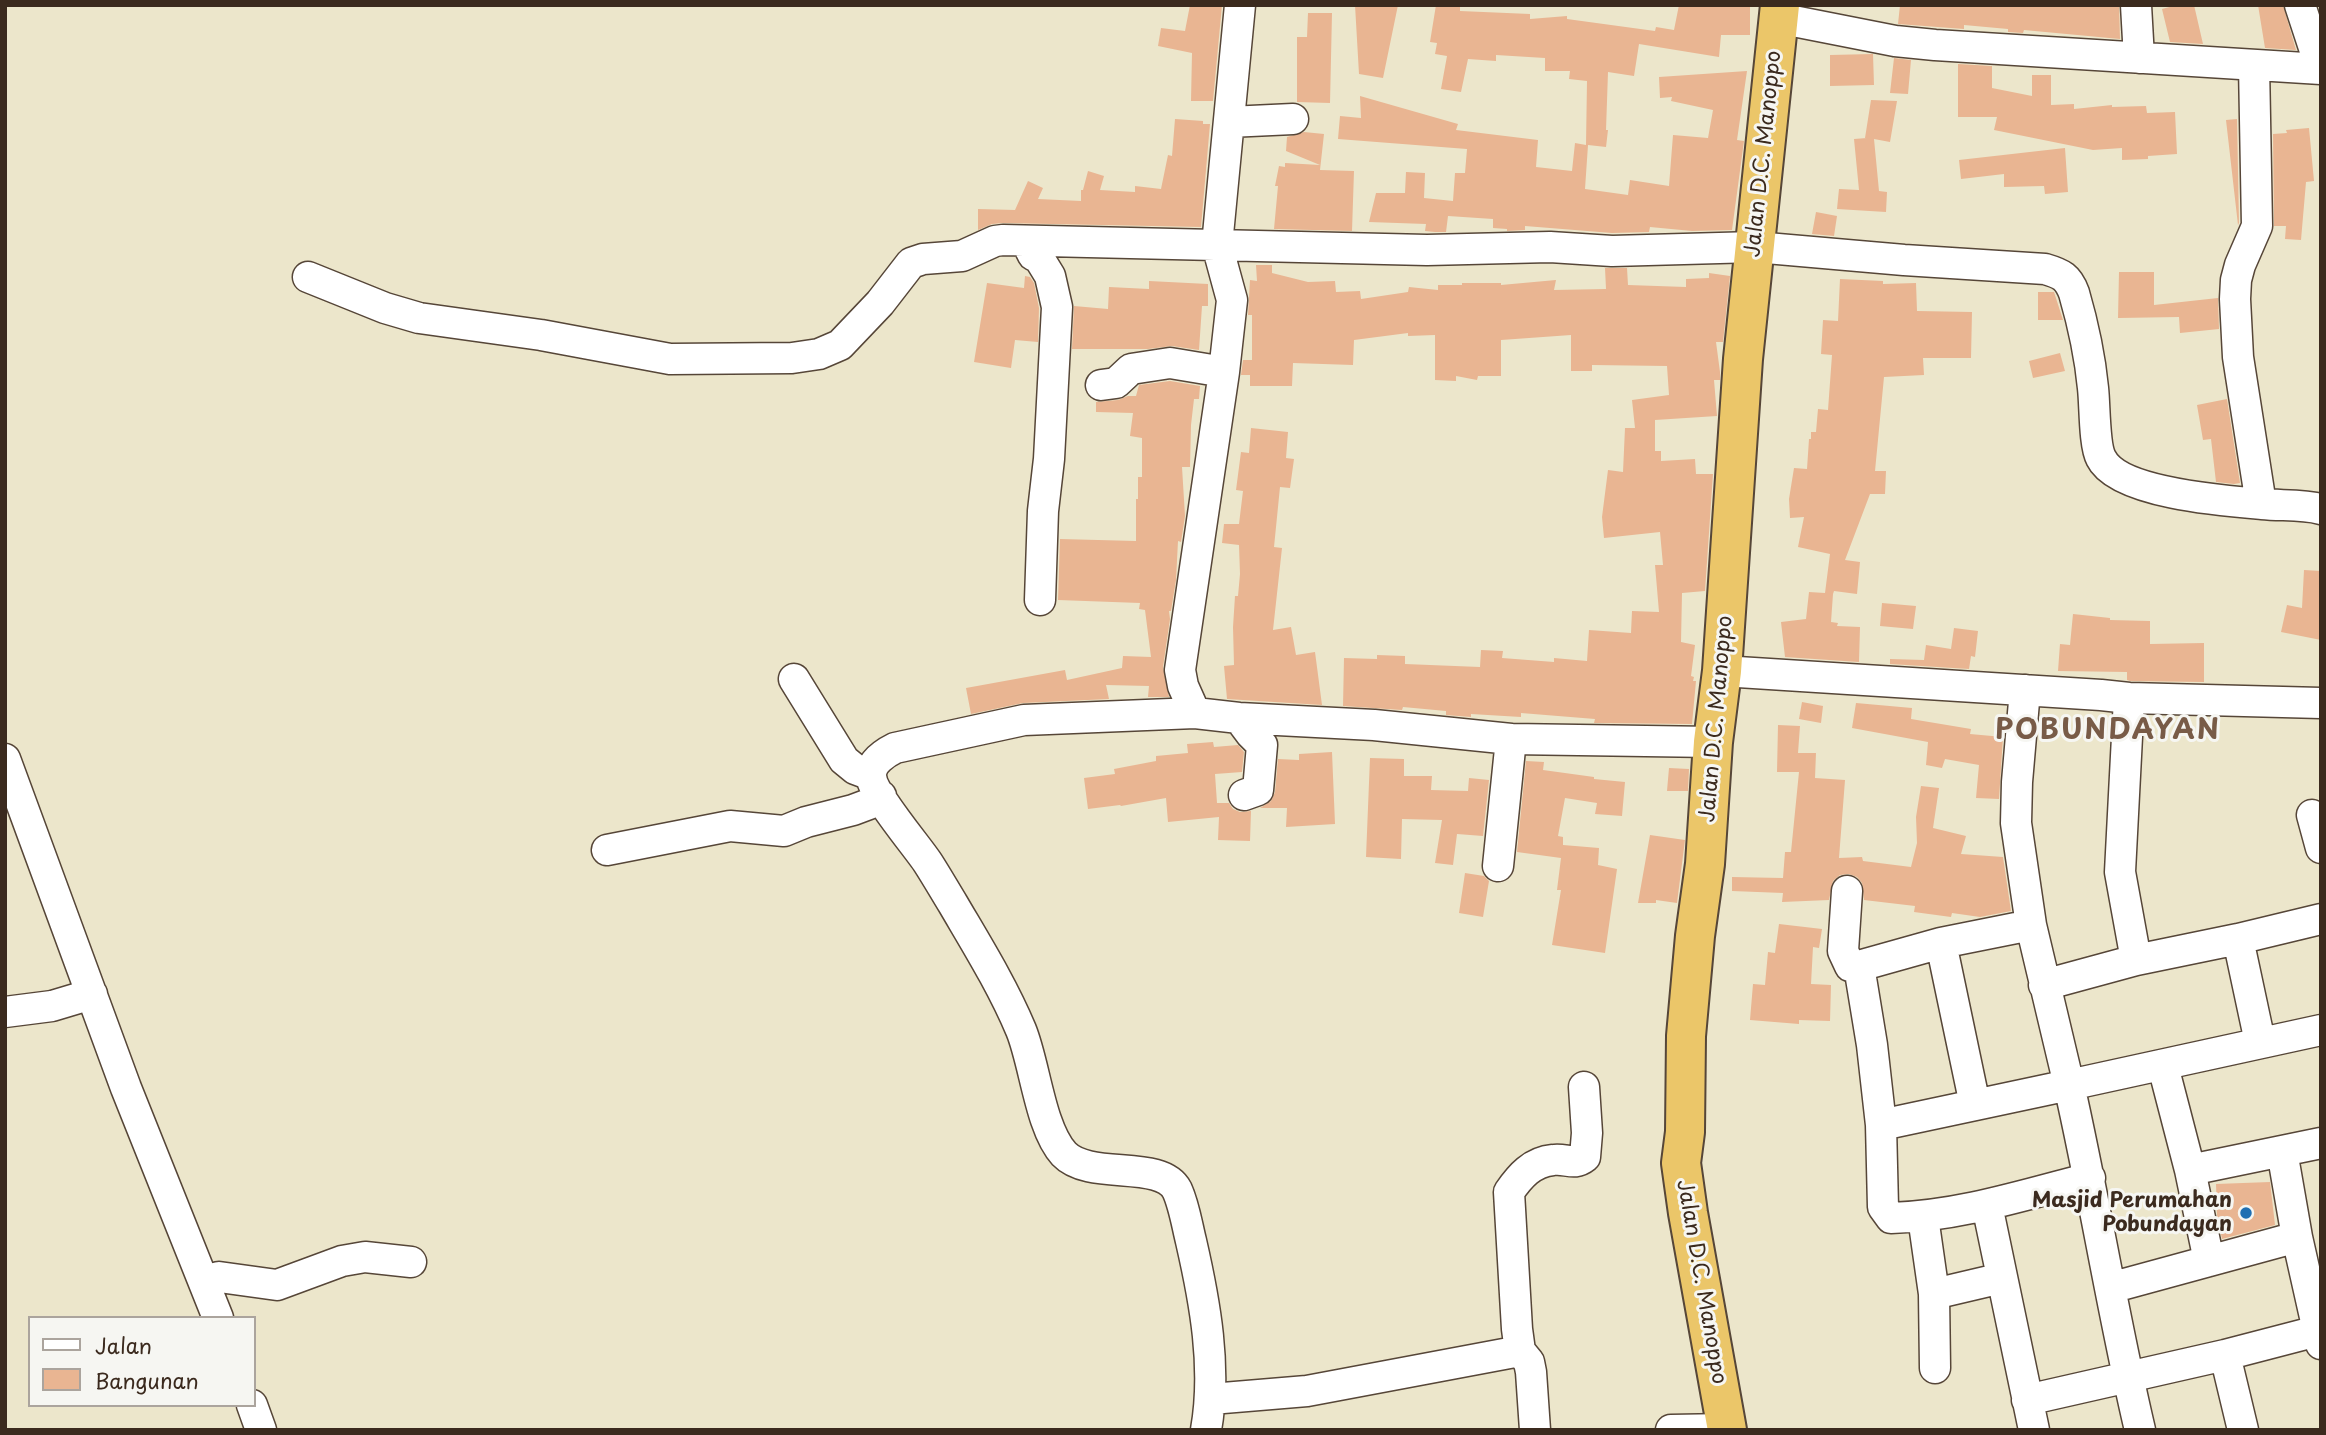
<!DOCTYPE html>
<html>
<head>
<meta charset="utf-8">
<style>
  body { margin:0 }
  #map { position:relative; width:2326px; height:1435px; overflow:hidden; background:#ece6cb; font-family:"Playpen Sans",sans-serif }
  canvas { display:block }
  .frame { position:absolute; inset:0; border:7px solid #3b2a1e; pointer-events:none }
  .legend { position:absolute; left:28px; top:1316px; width:228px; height:91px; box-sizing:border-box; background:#f6f6f2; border:2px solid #aba49d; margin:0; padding:9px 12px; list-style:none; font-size:21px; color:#3b2a1e }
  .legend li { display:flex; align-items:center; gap:14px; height:35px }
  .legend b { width:35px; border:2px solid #aba49d }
</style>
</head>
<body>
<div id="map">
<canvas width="2326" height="1435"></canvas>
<div class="frame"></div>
<ul class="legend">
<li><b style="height:9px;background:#fff"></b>Jalan</li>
<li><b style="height:19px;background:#e9b592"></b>Bangunan</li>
</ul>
</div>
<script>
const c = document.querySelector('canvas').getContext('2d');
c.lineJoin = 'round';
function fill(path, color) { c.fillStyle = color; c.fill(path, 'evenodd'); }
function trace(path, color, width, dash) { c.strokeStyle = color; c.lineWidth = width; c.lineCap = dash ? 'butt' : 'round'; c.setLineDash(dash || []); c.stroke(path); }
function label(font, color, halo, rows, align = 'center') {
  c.font = font + ' "Playpen Sans",sans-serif'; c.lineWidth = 6; c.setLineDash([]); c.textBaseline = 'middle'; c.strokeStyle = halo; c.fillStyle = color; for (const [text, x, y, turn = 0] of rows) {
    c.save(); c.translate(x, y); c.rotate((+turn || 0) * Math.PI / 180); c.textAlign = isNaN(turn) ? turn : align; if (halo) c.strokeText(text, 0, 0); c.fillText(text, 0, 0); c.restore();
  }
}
fill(new Path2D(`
  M1190,5H1222L1213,101H1191L1192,53L1158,46L1161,28L1185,31Z
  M1355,5H1398L1383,78L1359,74Z
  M1436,5H1460V11L1530,14V19L1567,16V19L1655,31L1656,27L1674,30L1679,5H1750V35H1721L1719,57L1639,44L1634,76L1608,72L1606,130H1608L1606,147L1588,145L1585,189L1628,195L1630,180L1669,186L1673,135L1708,138L1713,110L1671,101L1672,97L1660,98L1659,77L1747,71L1737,140L1744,141L1732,230L1692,231L1650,227L1649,232L1612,233L1525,226V230L1507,231V229L1493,228V219L1448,216L1446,232H1435L1425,231L1426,224L1369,222L1376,193H1405L1406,172L1425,173L1424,198L1453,201L1455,173H1465L1467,149L1338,139L1340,116L1361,118L1360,96L1458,124L1456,130L1538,140L1536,167L1572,171L1575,143L1586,145L1587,81L1569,79L1570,71H1545V58L1496,55V61L1468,59L1461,92L1441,89L1447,56L1435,54L1437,43L1430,42Z
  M1900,5L1975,7V5L2064,7V5H2119L2120,39L2024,30L2023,33L2008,32V29L1964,25V29L1898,24Z
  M2177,5H2194L2203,44L2170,42L2162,9Z
  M2258,5H2283L2296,50L2265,48Z
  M1308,13H1332L1330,103L1297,102V37H1307Z
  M1873,54L1874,85L1830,86V55Z
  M1894,58L1911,60L1908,94L1890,93Z
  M1958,64L1992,66V88L2032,96V75H2051V105L2074,104V109L2112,105V107L2146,106L2147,113L2175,112L2177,154L2148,156V159L2122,160V148L2093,150L1994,130L1997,117H1958Z
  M1871,100L1897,101L1890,142L1874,139L1879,191L1887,192L1886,212L1837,209L1839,189L1859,190L1854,139L1867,138H1865Z
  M1175,119L1203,121V124H1210L1201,227L1003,223L992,224L978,230V209L1015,210L1028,181L1043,188L1038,199L1081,201V190H1083L1088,171L1104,176L1100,190L1135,192V186L1161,189L1168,155L1172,156Z
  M2237,119L2239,223L2238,225L2226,120Z
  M2309,128L2314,181L2306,182L2301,240L2285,239L2286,226H2274L2273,134L2287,133L2286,130Z
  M1304,132L1324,134L1320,170L1354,171L1352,231L1274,229L1278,186H1275L1279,166L1285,167V163L1320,165L1286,151L1287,137Z
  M2065,148L2068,192L2045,194L2044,186L2004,187V174L1961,179L1959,160Z
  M1816,212L1837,216L1834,236L1812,234Z
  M1256,265H1272V273L1308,282L1335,281L1336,292L1360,291L1361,299L1408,292L1409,287L1438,290V285H1462V283H1501V285L1556,280L1554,290L1606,289L1605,268H1627L1628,285L1686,287V279L1709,278V273L1730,276L1723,342H1716L1720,372V380H1714L1717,416L1655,420V451H1661V461L1695,459L1696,474H1713L1705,591L1682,593L1681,642L1695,645L1691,676L1694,677L1693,681H1696L1692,724L1594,723L1595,719L1521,713V717L1471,714V717L1446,715V711L1403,707L1402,710L1343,706L1344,658L1377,659V655L1405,656V664L1480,667L1481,650L1503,651L1502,658L1554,662V658L1587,661L1589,630L1631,633L1632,611L1659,612L1655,565H1663L1660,532L1604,538L1602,517L1608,470L1623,472L1625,428H1635L1632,400L1669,395L1667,366L1592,365V371H1571V335L1501,340V376H1478L1477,380L1456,376V381L1435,380V335L1408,336V333L1354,340L1353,365L1293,363L1292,386H1250V375H1241L1243,360H1252V315H1248L1250,280L1257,281Z
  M2119,272H2154V305L2218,298L2219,329L2180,333L2179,317L2118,318Z
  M1025,276L1030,277L1034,283L1039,308L1038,342L1015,340L1011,368L974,362L987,283L1024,288Z
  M1840,279L1883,281V284L1916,283L1917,311L1972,312L1971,358H1923L1924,375L1884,377L1875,471H1886L1885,494H1870L1845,560L1860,562L1857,594L1834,591L1833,594L1831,622L1838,623L1837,626L1860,627L1859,662L1785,657L1781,622L1806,619L1809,592L1825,593L1830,554L1798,547L1804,517L1790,518L1789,499L1794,468L1807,469L1809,439H1811V432H1816L1818,409L1828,410L1832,355L1821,354L1823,320L1838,321Z
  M1149,281L1208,284V306H1202L1199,350L1172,346L1148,349H1072L1074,306L1108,309L1109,287L1149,289Z
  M2038,292H2054L2063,320H2038Z
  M2060,353L2065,371L2033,378L2029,361Z
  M1170,381L1200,386L1199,399H1194L1191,425L1190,467H1182L1185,516L1181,542L1178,541L1176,580L1171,611H1169L1170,619L1163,667L1169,697H1148L1149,686L1106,685L1109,699L1023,703L971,714L966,688L1065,670L1067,680L1122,668L1123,656L1151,657L1145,610L1139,609L1140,603L1058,600L1060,539L1136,541V499H1138V477H1142V438L1130,436L1133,413L1096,412V402L1118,400L1128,396H1136L1139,385Z
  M2227,399L2240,483L2234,484L2216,482L2211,439L2203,440L2197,405Z
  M1251,428L1288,432L1286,458L1294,459L1290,488L1280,487L1274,547L1282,548L1273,630L1291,627L1296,655L1315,652L1322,705L1227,699L1224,666L1234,665L1233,627L1235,596H1238L1240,574L1239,545L1222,543L1224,524H1239L1243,491L1236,490L1241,452L1249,453Z
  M2304,570L2321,571V640L2281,632L2287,605L2302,608Z
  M1882,603L1916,606L1913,629L1880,626Z
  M2073,614L2110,618V620L2150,621V644L2204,643V682L2130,681L2127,680V672L2058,671L2060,644L2070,645Z
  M1954,628L1978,631L1975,657L1971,656L1969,669L1890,664V659L1924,660L1926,645L1951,649Z
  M1802,702L1823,706L1821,723L1799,719Z
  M1856,703L1912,708L1911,719L1971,729L1970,734L2003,737L1999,799L1976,798L1979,765L1945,759L1942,768L1926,765L1928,742L1852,728Z
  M1778,725L1800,726L1798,753H1816L1815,778L1845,780L1839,858L1862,857L1863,861L1911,867L1917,843L1916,817L1921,786L1939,788L1933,828L1966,836L1961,854L2003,857L2011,911L1980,917L1952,913L1951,917L1914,912L1915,906L1864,900L1862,883L1857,877L1849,874L1840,875L1833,881L1829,900L1782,902L1783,893L1732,891V877L1783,878L1785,852H1791L1799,772H1777Z
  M1213,742L1214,747L1238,745L1244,752L1242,772L1215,774L1217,803H1229L1233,809L1240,812L1251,811L1250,841L1218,840L1219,817L1168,822L1166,798L1121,806L1120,805L1088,809L1084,778L1115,774L1114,769L1156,761V756L1188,753L1187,744Z
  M1332,752L1335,824L1286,827L1287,808H1260L1271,801L1275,792L1278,759L1299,760V754Z
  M1370,758L1404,759V776H1432L1431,790L1468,791L1469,778L1489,780L1483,836L1457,834L1453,865L1435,863L1442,820L1402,819L1401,859L1366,857Z
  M1526,761L1544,762L1543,770L1594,777V779L1625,782L1622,816L1595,814L1597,803L1565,798L1558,836L1563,837V845L1599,848L1598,865L1617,869L1605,953L1552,945L1561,890H1557L1561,858L1517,852Z
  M1669,768L1689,769L1688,791H1667Z
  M1650,835L1685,840L1677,903L1656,900V903H1638Z
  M1465,873L1484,876L1489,881L1483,917L1459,913Z
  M1779,924L1822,929L1819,948L1813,947L1811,984L1831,985L1830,1021L1799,1020V1024L1750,1020L1753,984L1765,985L1768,952L1775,953Z
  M2270,1182L2275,1225L2222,1239L2217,1215L2216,1184Z`), '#e9b592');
const minor = new Path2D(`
  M1240,5L1217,245L1232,300L1224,372L1180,670L1183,686L1195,713L1239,718L1374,725L1511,739L1713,742
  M2136,5L2139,58
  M1778,18L1895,41L1935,45L2321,69L2300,5
  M2254,65L2257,226L2240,265L2236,280L2235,299L2238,357L2261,504
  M1229,122L1293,119
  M1026,241L1033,255L1039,258L1050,276L1057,307L1049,459L1043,511L1040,600
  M308,277L385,308L419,318L541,335L670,359L792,358L819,354L840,345L880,303L911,263L923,259L962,256L995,241L1003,240L1427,250L1550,247L1612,251L1755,247L1904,260L2045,269C2062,274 2068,277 2074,293C2083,324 2090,357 2093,388C2095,405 2094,445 2101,458C2118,493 2225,501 2262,504C2281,506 2302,504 2321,509
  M1101,385L1116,383L1131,369L1170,363L1224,372
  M1722,671L2101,695L2129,698L2321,703
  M794,679L844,760L855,769L871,775
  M2129,698L2120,872L2136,960
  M1195,713L1024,720L895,748C885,753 871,762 871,775C871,793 917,846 928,863C937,877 945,891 953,904C977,945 1002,985 1021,1030C1035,1064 1040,1128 1064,1154C1090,1181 1161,1159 1177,1190C1184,1205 1187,1225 1191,1241C1205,1302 1217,1368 1206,1430
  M1239,718L1251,734L1262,745L1258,790L1244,795
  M5,759L126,1088L218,1318
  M2312,815L2321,848
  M607,850L730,826L784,831L806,822L853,810L869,804L881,796
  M1498,866L1511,739
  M1847,891L1843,951L1850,966H1859L1941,943L2031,925
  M2238,939L2260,1042
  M1941,943L1975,1105
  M1859,966L1872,1045L1881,1125L1883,1207L1891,1218C1959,1216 2024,1195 2090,1178
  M2044,985L2136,960L2238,939L2321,919
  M5,1012L52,1006L92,994
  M2163,1066L2190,1170L2209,1261
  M1881,1125L2069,1085L2031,925L2016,823L2017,782L2025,690
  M2282,1151L2297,1237L2321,1344
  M2190,1170L2321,1143
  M1987,1205L2034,1430
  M1923,1217L1934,1294L1935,1368
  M204,1281L219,1277L277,1285L342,1261L365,1257L411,1262
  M2110,1288L2297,1237
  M1934,1294L2002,1278
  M2225,1355L2243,1430
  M1211,1399L1307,1391L1520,1351
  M2027,1400L2225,1355L2321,1330
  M252,1405L261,1430
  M1535,1430L1531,1372L1529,1362L1520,1351L1517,1329L1509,1192C1520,1176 1532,1162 1553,1160C1566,1158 1574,1166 1585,1157L1587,1133L1584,1087
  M1671,1430L1727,1429
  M2140,1430C2113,1316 2095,1200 2069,1085L2321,1030`);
const highway = new Path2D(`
  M1727,1430L1688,1213L1681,1163L1685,1132L1686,1036L1695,936L1705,864L1713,742L1722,671L1743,359L1780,5`);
trace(minor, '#564638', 33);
trace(highway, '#564638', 42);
trace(minor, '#fff', 30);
trace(highway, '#ebc669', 38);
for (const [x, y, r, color] of [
  [2246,1213,7,"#1f6fb2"]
]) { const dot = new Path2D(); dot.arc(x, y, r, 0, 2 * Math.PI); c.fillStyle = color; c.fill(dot); trace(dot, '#f6f6f2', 2.5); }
label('21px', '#3b2a1e', '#f6f6f2', [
  ["Jalan D.C. Manoppo",1764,154,-84],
  ["Jalan D.C. Manoppo",1717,719,-85],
  ["Jalan D.C. Manoppo",1701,1282,80]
]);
label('bold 21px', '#3b2a1e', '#f6f6f2', [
  ["Masjid Perumahan",2232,1201],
  ["Pobundayan",2232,1225]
], 'right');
c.letterSpacing = '2px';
label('bold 28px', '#785b47', '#f6f6f2', [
  ["POBUNDAYAN",2108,731]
]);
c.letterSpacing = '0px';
</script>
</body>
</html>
